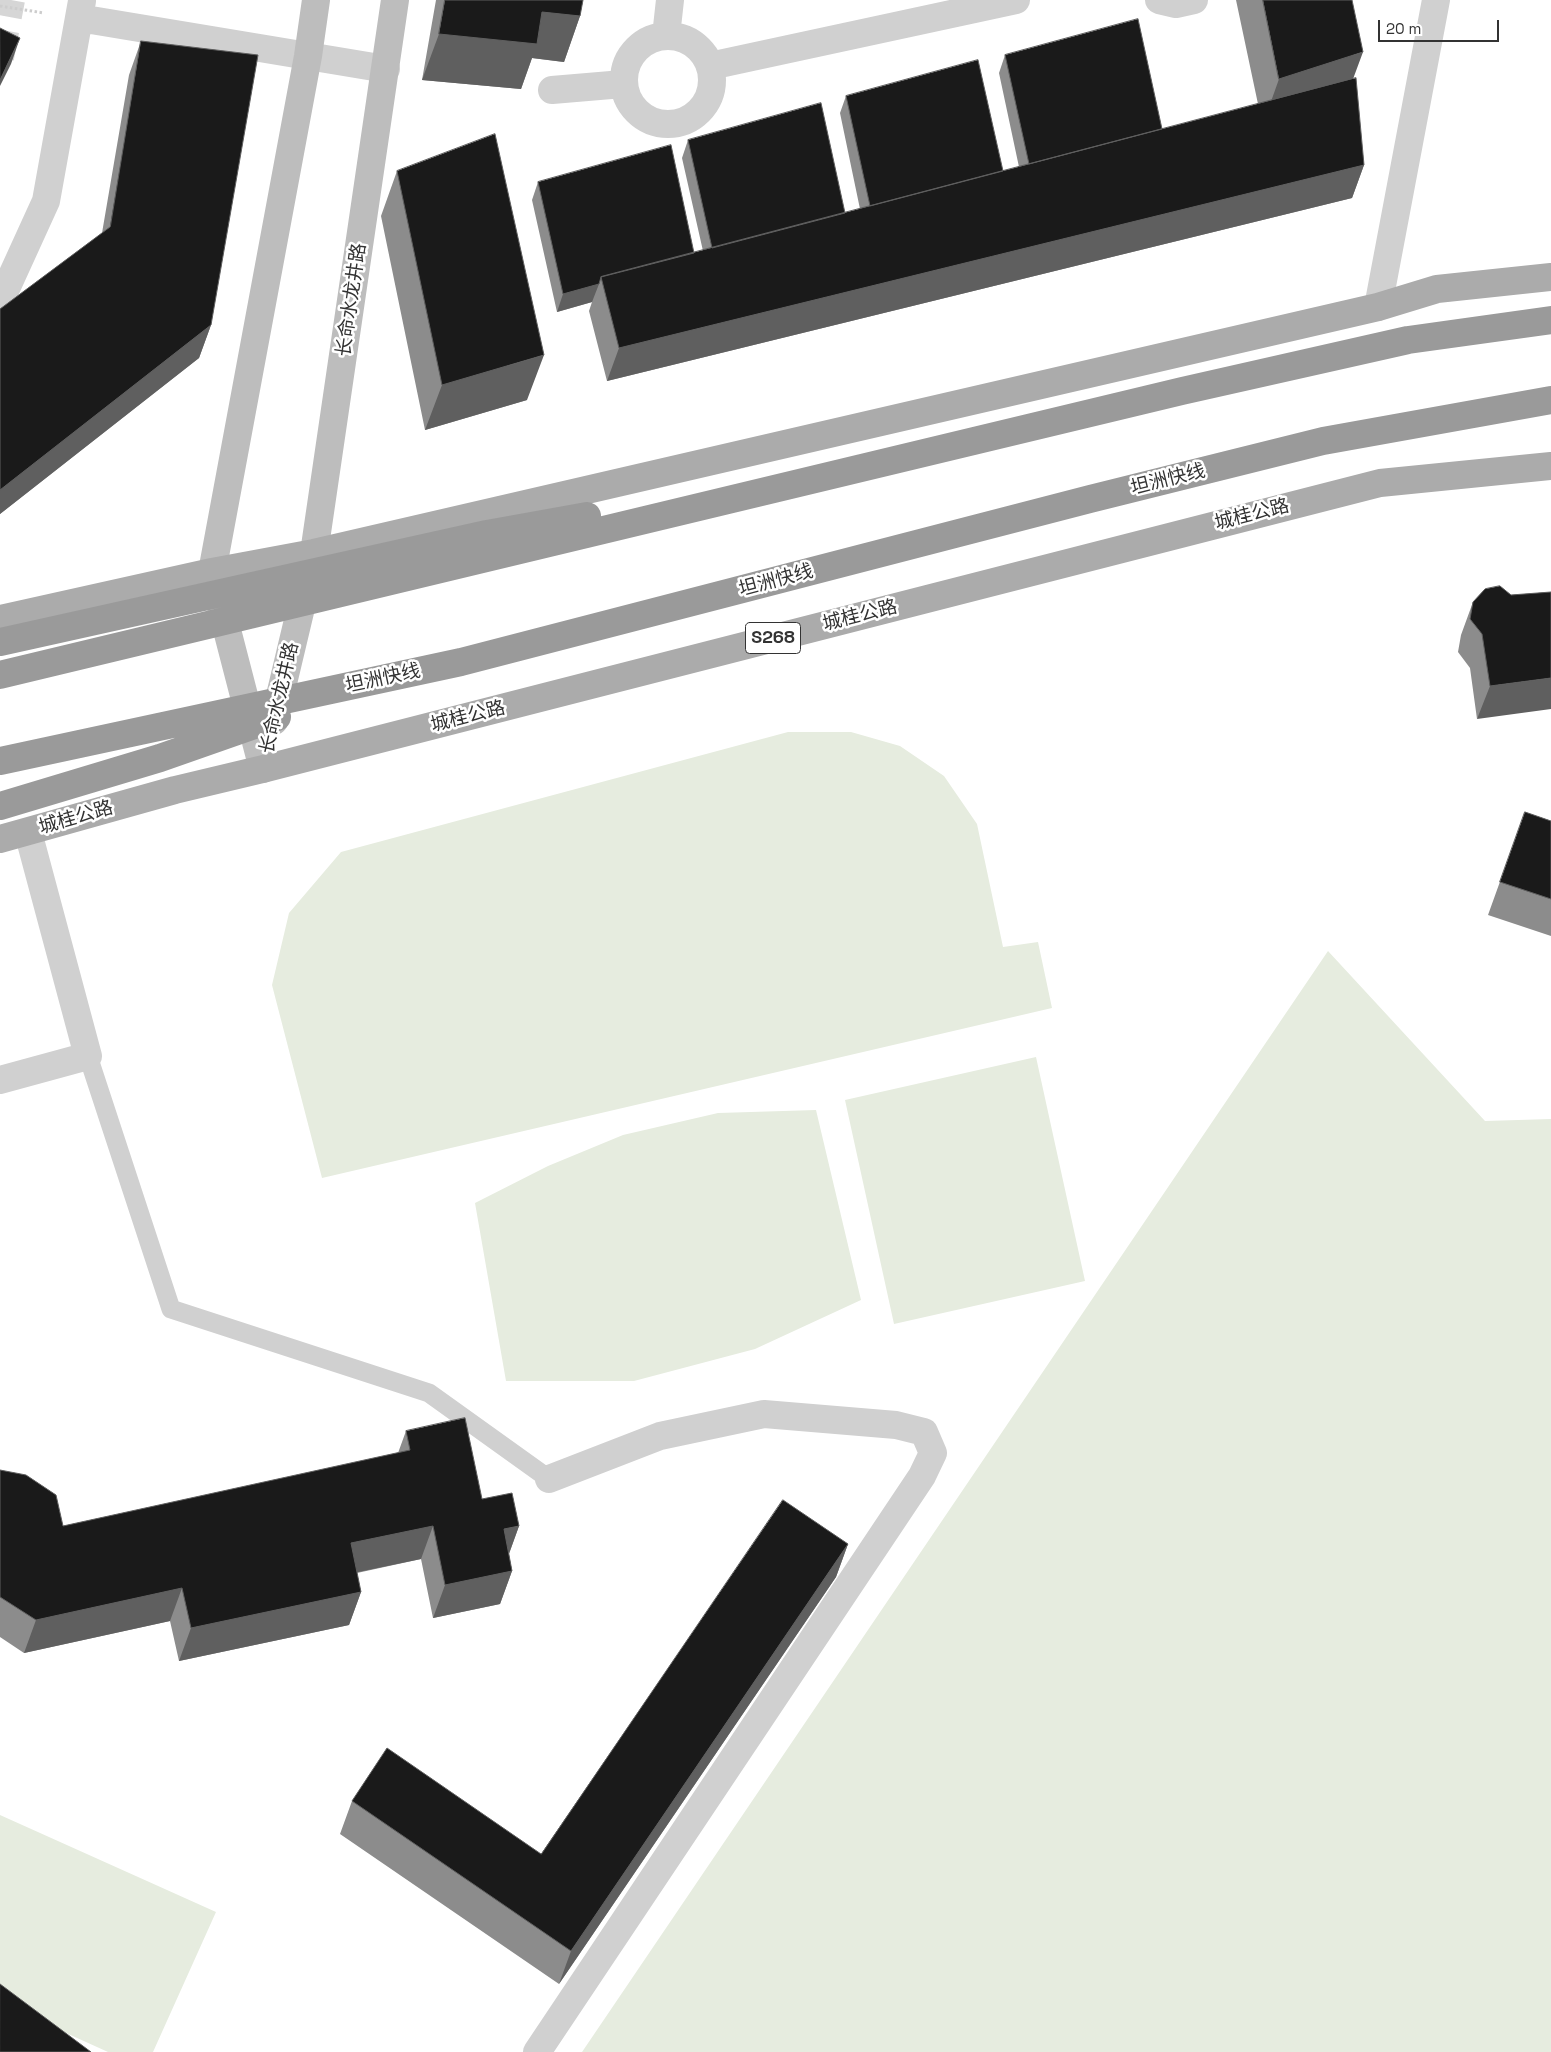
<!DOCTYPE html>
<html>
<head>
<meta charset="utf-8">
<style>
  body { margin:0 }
  #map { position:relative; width:1551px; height:2052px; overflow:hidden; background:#fff; font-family:"Space Grotesk",sans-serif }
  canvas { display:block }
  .scale { position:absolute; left:1378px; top:20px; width:121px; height:22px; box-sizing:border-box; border:2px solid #333; border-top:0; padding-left:6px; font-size:15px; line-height:18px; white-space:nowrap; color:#333; -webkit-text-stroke:4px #fff; paint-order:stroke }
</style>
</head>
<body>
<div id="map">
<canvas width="1551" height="2052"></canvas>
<div class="scale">20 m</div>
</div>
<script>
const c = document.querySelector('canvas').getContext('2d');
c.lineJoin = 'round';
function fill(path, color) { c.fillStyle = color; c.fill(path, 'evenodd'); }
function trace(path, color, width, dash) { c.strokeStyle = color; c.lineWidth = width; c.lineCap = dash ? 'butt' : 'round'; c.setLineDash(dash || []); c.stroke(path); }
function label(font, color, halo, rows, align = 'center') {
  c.font = font + ' "Space Grotesk","Noto Sans SC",sans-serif'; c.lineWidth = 5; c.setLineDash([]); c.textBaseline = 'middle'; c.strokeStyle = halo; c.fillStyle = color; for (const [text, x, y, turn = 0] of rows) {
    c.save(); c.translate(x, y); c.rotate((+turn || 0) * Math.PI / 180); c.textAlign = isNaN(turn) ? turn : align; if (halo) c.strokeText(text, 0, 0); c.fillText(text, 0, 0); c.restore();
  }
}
fill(new Path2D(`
  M788,732H851L900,746L944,776L977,824L1003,947L1038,942L1052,1008L322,1178L272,985L289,913L341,852Z
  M1328,951L1485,1121L1551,1119V2052H582Z
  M1036,1057L1085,1281L894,1324L845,1100Z
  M816,1110L861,1300L755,1349L634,1381H506L475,1203L548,1166L623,1135L718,1113Z
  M0,1815L216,1912L153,2052H108L0,2003Z`), '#e6ecdf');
trace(new Path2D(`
  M0,58L11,0`), '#d6d6d6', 28, [28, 14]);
trace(new Path2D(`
  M0,6L44,13`), '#cdcdcd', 3, [2.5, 2.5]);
trace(new Path2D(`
  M88,1056L171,1309L429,1393L549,1479`), '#d0d0d0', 19);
trace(new Path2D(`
  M1159,0L1176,4L1194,0
  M79,18L386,69
  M624 80a44 44 0 1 1 88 0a44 44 0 1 1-88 0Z
  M666,36L670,0
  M710,66L1016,0
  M552,90L623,84
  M0,296L5,291L46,201L82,1
  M1378,307L1436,0
  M0,1080L88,1056L28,832
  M537,2052L922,1476L933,1453L924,1432L896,1425L764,1414L660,1436L549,1479`), '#d0d0d0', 28);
trace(new Path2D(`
  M274,721L314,553L395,0
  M263,769L212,572L308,56L316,0`), '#bdbdbd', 28);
trace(new Path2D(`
  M0,619L212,572L314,553L1378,307L1437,289L1551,277
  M0,839L175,790L263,769L1380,483L1551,466`), '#ababab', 28);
trace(new Path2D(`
  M0,642L487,534L587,516
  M0,675L1182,391L1408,340L1551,320
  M0,761L461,662L1090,499L1323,441L1551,400
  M0,806L160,758L277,717`), '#9a9a9a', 28);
fill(new Path2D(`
  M436,0H583L580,16L564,62L532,58L521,89L422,80Z
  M1236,0H1352L1353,79L1364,165L1352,198L607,381L589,311L592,302L557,312L532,200L538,182L694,253L703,251L682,158L688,140L845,213L860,209L840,113L846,96L1002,171L1019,167L999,73L1005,55L1162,129L1258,104Z
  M141,41L211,325L199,358L0,514V309L102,233L129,75Z
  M397,171L527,400L425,430L381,216Z
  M1551,592L1477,719L1470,668L1458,652L1461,635L1473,602L1511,595Z
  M1525,812L1551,821V936L1488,915Z
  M406,1431L482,1499L519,1526L509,1554L512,1571L500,1604L433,1618L421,1559L357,1573L361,1592L349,1625L179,1661L170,1621L24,1653L0,1637V1470L63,1526L398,1453Z
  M848,1544L836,1577L559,1984L340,1834L352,1801L541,1854Z`), '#8c8c8c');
fill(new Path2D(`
  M542,12L580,16L564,62L532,58L521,89L422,80L439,34Z
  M20,38L11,64L0,86V80Z
  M1363,52L1346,98L1263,124L1279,79Z
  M1364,165L1352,198L607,381L619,348Z
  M599,284L592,302L557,312L563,294Z
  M211,325L199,358L0,514V490Z
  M544,355L527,400L425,430L442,385Z
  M1551,678V709L1477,719L1490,686Z
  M433,1526L421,1559L339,1576L351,1543Z
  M519,1526L507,1559L504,1529Z
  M848,1544L836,1577L559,1984L571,1951Z
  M512,1571L500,1604L433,1618L445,1585Z
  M182,1588L170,1621L24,1653L36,1620Z
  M361,1592L349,1625L179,1661L191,1628Z`), '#5f5f5f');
const building = new Path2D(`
  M445,0H583L580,16L542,12L537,44L439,34Z
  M1263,0H1352L1363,52L1279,79Z
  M1138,19L1162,129L1029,164L1005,55Z
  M0,28L20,38L0,80Z
  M141,41L258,55L211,325L0,490V309L110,227Z
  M978,60L1003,171L870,206L846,96Z
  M1356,78L1364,165L619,348L601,277Z
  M821,103L845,213L712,248L688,140Z
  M495,134L544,355L442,385L397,171Z
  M671,145L694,253L601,277L599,284L563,294L538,182Z
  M1500,586L1511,595L1551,592V678L1490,686L1482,634L1470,619L1473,602L1485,589Z
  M1525,812L1551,821V899L1500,882Z
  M465,1418L482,1499L512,1493L519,1526L504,1529L512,1571L445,1585L433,1526L351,1543L361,1592L191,1628L182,1588L36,1620L0,1597V1470L26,1475L56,1495L63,1526L410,1450L406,1431Z
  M783,1500L848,1544L571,1951L352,1801L387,1748L541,1854Z
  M0,1984L91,2052H0Z`);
fill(building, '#1a1a1a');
trace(building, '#5f5f5f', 1);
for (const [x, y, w] of [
  [773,638,55]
]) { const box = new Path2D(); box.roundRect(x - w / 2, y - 15.5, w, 31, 4); c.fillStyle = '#fff'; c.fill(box); trace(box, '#333', 1); }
label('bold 18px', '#333', null, [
  ["S268",773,638]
]);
label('19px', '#333', '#fff', [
  ["长命水龙井路",352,300,-82],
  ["坦洲快线",1168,480,-14],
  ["城桂公路",1252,515,-14],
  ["坦洲快线",776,581,-15],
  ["城桂公路",860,616,-14],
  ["坦洲快线",383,679,-12],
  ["长命水龙井路",280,698,-77],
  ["城桂公路",468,717,-14],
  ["城桂公路",76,818,-16]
]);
</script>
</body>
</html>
